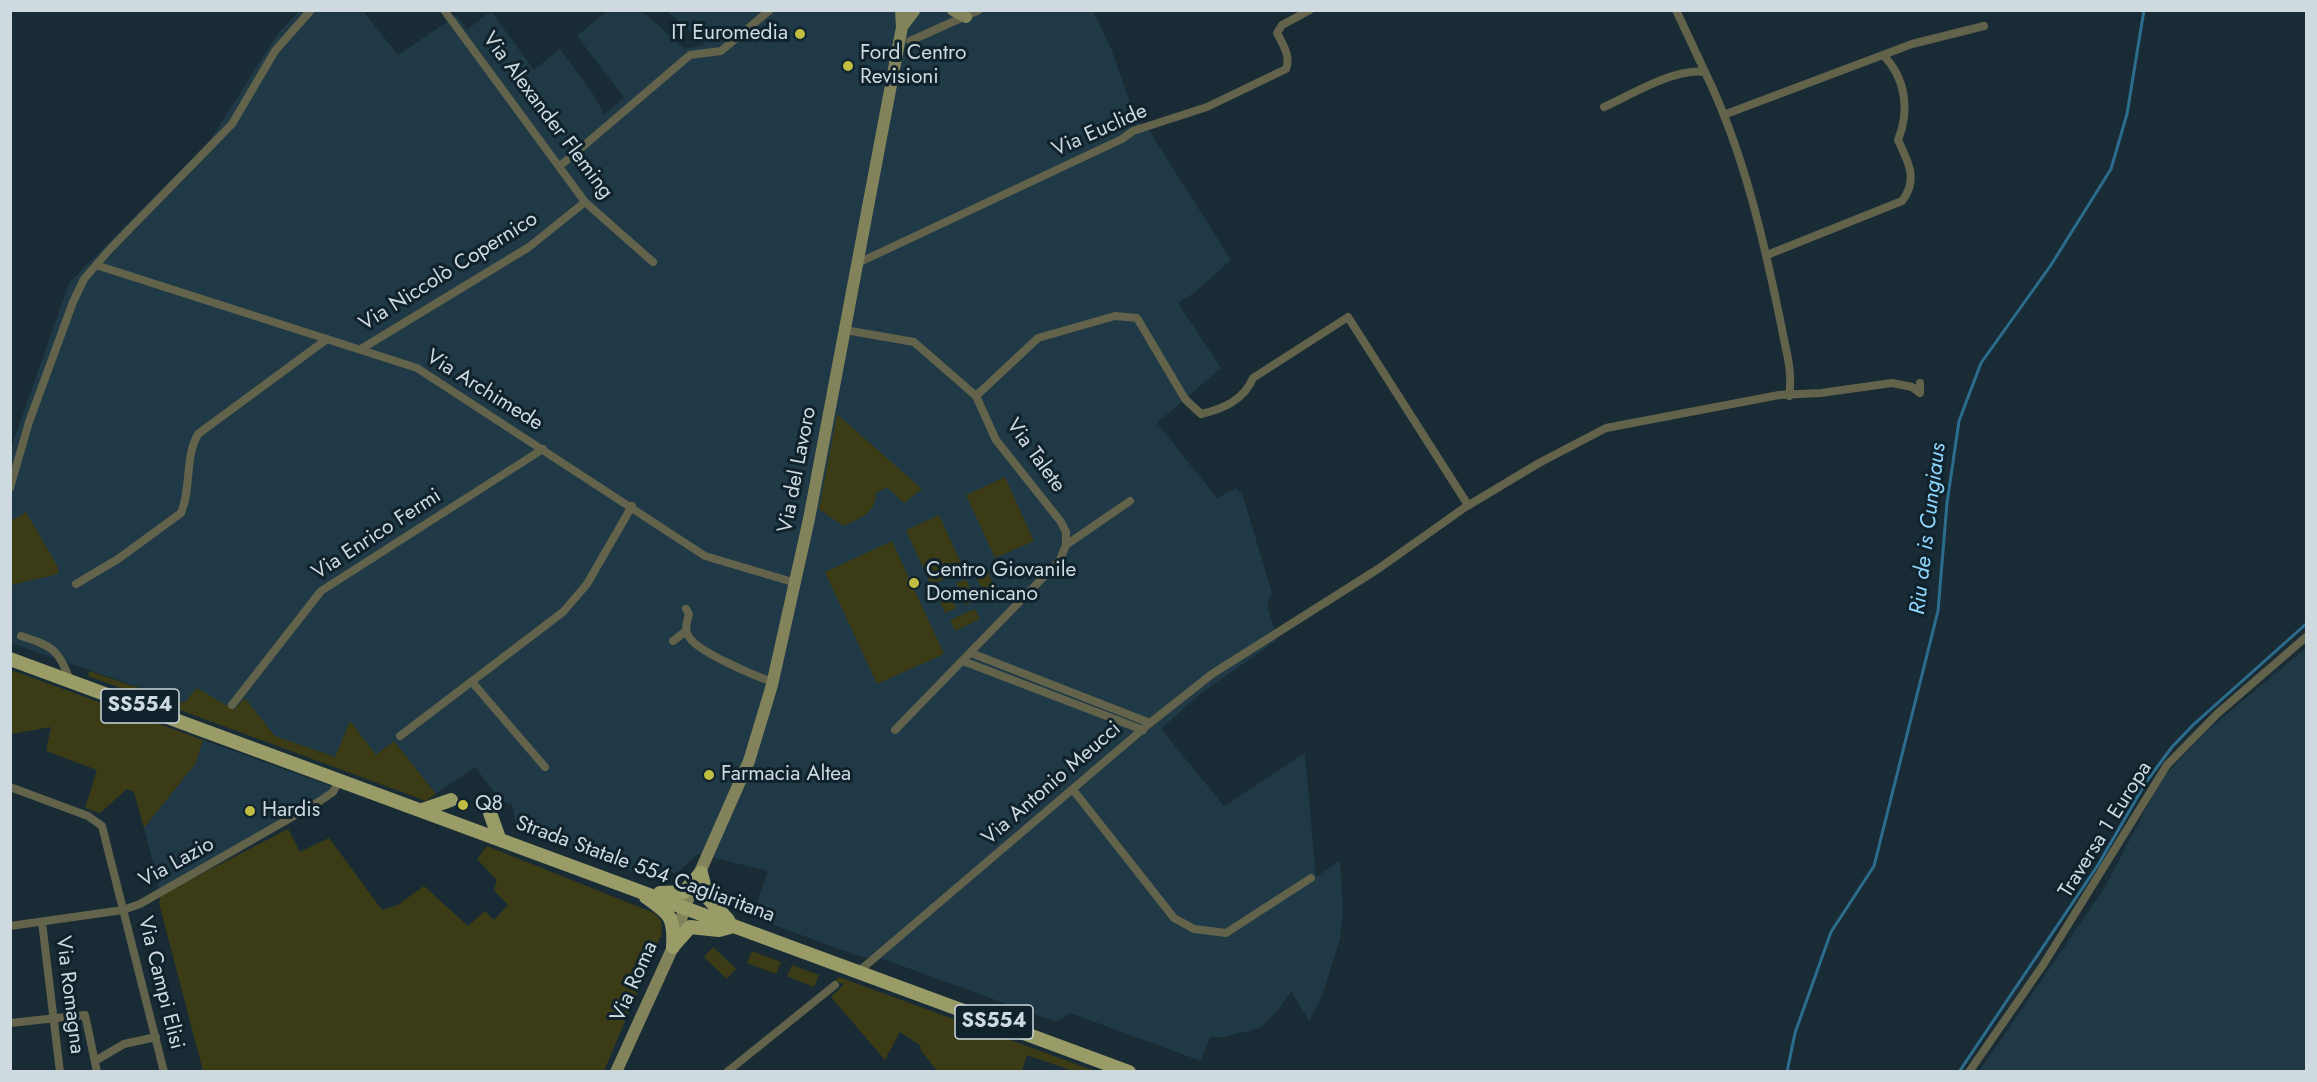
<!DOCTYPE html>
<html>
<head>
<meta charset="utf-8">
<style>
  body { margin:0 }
  #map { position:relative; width:2317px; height:1082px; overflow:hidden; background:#192c36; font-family:Jost,sans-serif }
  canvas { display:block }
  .frame { position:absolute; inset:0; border:12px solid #ced9e0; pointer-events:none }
</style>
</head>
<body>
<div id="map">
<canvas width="2317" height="1082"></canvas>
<div class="frame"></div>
</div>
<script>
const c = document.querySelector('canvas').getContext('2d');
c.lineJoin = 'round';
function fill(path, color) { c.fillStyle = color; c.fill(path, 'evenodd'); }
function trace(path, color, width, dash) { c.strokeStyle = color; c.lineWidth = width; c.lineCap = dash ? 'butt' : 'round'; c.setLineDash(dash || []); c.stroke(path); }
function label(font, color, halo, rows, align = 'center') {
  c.font = font + ' Jost,sans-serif'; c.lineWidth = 6; c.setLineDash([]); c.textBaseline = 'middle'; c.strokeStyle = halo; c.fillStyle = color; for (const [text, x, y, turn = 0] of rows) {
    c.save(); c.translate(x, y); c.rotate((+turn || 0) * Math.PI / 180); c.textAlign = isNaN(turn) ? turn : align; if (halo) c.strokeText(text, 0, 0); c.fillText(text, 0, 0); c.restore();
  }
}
fill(new Path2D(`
  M299,11H363L398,55L457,15L467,30L491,11L534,70L560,49L595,97L604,115L624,98L577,36L607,11H642L685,49L705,45L667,11H1093L1112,51L1136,120L1150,132L1231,260L1194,293L1178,303L1221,368L1157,423L1217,498L1236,488L1243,496L1272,593L1267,605L1277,640L1200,694L1161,729L1224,806L1305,753L1316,877L1340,860L1343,912L1340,939L1322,996L1309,1021L1291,991L1277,1012L1260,1028L1224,1037H1210L1201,1061L1070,1013L1056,1022L883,959L861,957L752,917L768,871L698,854L678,872L642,875L517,829L512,804L501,801L475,767L436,794L394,741L376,755L350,722L335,757L275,736L245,698L235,710L185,703L11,643L10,585L58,573L26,512L11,521L10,451L69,283L210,140L279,32Z
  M2306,648V1071L1979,1072L2105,887L2162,778L2210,728Z
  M203,740L336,788L161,895L144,828L196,763Z`), '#1f3946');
fill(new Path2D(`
  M837,414L922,489L904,503L887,487L876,493C876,513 859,519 843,526L819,509Z
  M1005,477L1034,541L995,558L966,495Z
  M26,512L58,567V574L11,585V521Z
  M939,515L964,570L931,585L906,530Z
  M892,541L944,654L877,684L825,572Z
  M985,565L998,594L987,599L973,571Z
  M966,579L975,601L965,605L956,583Z
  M946,588L956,608L945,613L936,592Z
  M975,609L980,619L955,631L950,620Z
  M11,670L203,740L196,763L144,828L134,792L127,789L100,813L85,808L97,770L46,751L51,727L11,734Z
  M89,671L184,703L197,688L234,710L245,698L275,736L335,757L350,721L376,755L394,741L436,794L426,801L88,676Z
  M288,829L300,852L329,838L382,910L398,905L424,886L468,926L485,911L494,920L508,905L494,890L497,880L477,859L487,846L654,913L661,920L662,933L604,1071H203L159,903L161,895Z
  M713,947L736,969L727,979L704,957Z
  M752,951L781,962L776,974L747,963Z
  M792,965L819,975L814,987L787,976Z
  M839,977L1095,1071H1073L1027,1055L1022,1071H937L920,1049L921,1046L900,1032L885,1060L831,997L844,984L835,981Z`), '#3b3c16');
trace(new Path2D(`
  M1787,1072L1795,1033L1831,932L1874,866L1938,611L1947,503L1959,421L1981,363L2051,265L2111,169L2127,114L2144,10
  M1959,1072L2098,865L2146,782L2172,747L2193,725L2306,624`), '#2c6d8e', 3);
trace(new Path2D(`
  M444,10L585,202L653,262
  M1676,10L1705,72
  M910,41L979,10
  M1604,107C1631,95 1676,67 1705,72C1744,152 1764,241 1782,329C1786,352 1793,371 1789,396
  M1726,114L1912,44L1984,26
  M560,166L690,55L721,51L770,10
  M1767,255L1902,201C1919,179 1908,162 1898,140C1910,111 1906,78 1883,55
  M858,263L1122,139L1133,131L1207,107L1286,69C1291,56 1283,45 1277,33L1282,25L1310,10
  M96,265L417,368L705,556L796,583
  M845,330L914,342L976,396L996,440L1061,522L1066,532V545
  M361,349L529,247L585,202
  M976,396L1038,338L1115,316L1137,318L1185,399L1201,414C1223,409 1244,400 1253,378L1348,317L1468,505
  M10,488L29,422L73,302L84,279L110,249L232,124L275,51L311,10
  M76,584L118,559L181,513C192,487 184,459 198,434L327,339
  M686,609L689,614C687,621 684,630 689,637C698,652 755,676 773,682
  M21,636C52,646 59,649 70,681
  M673,641L686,631
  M971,653L1150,723
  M963,661L1143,730
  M472,682L545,767
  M232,705L321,591L543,449
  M895,730L1060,560L1066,545L1130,501
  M400,736L563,612L587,584L632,506
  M10,787L88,816L102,826L164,1072
  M1074,791L1174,918L1194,929L1226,933L1311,878
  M42,922L60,1072
  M10,926L123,910L140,904L320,801L333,792L340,779
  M858,972L1150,723L1212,674L1378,569L1464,508L1539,463L1606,428L1779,395L1821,393L1892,383L1912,387L1920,393V383
  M10,1023L85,1015L97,1072
  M95,1061L124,1044L156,1037
  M727,1072L835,985
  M1969,1072L2043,965L2167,765L2217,714L2306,637`), '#62634a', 8);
trace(new Path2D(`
  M953,10L966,17
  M902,27L914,11
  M616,1072L673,947L685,906L749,761L772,685L809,519L898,48L902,27L901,10`), '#82835b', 12);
trace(new Path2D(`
  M10,659L1129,1072
  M422,810L451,800
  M490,813L499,838
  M701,873L707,897L728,920
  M660,893L684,892L701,873
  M646,897C670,914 675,917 673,947
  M674,945L690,927L719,930L734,926`), '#9a9c67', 14);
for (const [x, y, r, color] of [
  [800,34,6,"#bfbe42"],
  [848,66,6,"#bfbe42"],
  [914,583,6,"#bfbe42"],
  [709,775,6,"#bfbe42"],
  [463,805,6,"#bfbe42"],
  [250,811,6,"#bfbe42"]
]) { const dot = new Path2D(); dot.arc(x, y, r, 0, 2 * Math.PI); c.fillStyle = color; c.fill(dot); trace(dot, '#10222c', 2); }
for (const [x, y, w] of [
  [140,706,78],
  [994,1022,78]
]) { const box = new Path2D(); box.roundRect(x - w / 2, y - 17, w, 34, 4.5); c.fillStyle = '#10222c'; c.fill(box); trace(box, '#ced9e0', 1.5); }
label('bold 20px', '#ced9e0', null, [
  ["SS554",140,706],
  ["SS554",994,1022]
]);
label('21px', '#ced9e0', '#10222c', [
  ["IT Euromedia",788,34,"right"],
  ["Ford Centro",860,54],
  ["Revisioni",860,78],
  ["Centro Giovanile",926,571],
  ["Domenicano",926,595],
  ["Farmacia Altea",721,775],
  ["Q8",475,805],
  ["Hardis",262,811]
], 'left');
label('21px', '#ced9e0', '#10222c', [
  ["Via Alexander Fleming",547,116,53],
  ["Via Euclide",1100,131,-24],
  ["Via Niccolò Copernico",449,272,-32],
  ["Via Archimede",484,391,32],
  ["Via Talete",1035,456,54],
  ["Via del Lavoro",798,470,-79],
  ["Via Enrico Fermi",377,535,-33],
  ["Via Antonio Meucci",1052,784,-41],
  ["Traversa 1 Europa",2106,830,-58],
  ["Via Lazio",177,863,-29],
  ["Strada Statale 554 Cagliaritana",645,870,20],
  ["Via Roma",635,982,-66],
  ["Via Campi Elisi",160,983,76],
  ["Via Romagna",69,995,83]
]);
label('italic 22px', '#8fd6ff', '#10222c', [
  ["Riu de is Cungiaus",1929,529,-83]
]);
</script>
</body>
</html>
